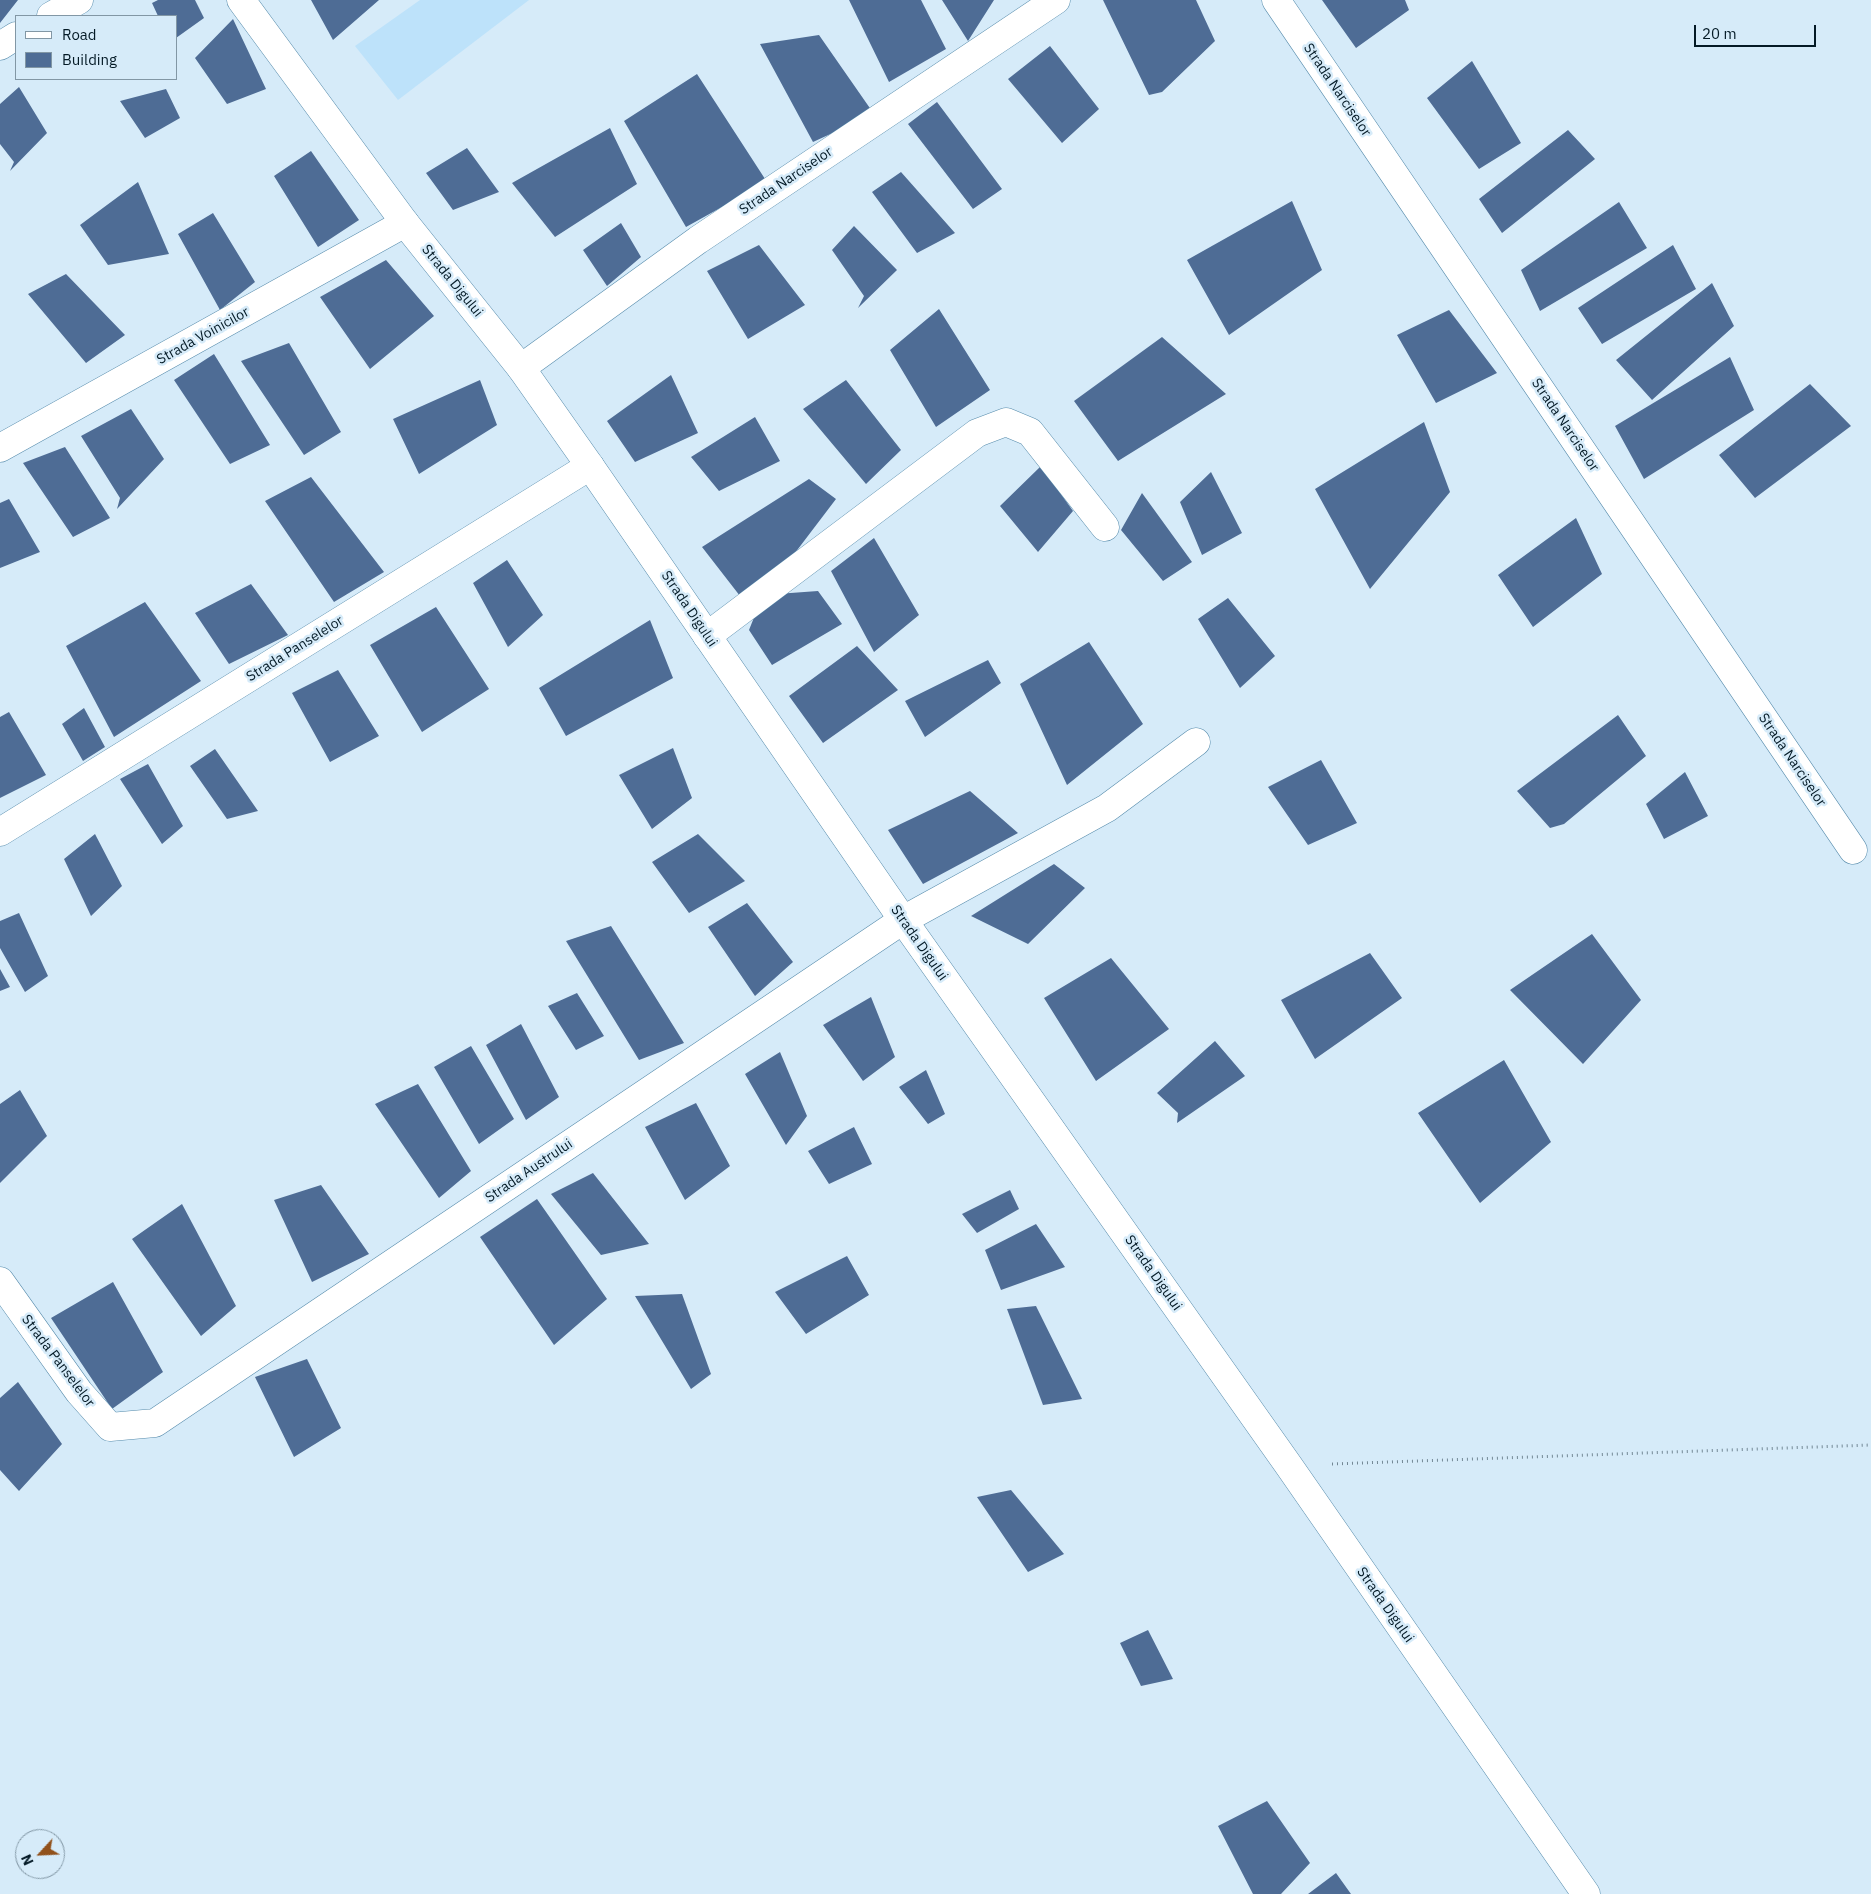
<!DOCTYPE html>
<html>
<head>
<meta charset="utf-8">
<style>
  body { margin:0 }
  #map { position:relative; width:1871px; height:1894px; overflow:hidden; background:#d6ebf9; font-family:"IBM Plex Sans",sans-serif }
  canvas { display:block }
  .legend { position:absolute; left:15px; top:15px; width:162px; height:65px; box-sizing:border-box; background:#d6ebf9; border:1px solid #8297a5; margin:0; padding:6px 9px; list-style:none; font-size:15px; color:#041a26 }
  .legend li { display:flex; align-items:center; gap:10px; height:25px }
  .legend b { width:25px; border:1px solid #8297a5 }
  .north { position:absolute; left:15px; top:1829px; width:50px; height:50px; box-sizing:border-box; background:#d6ebf9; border:1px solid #8297a5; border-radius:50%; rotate:245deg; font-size:14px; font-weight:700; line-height:20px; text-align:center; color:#041a26 }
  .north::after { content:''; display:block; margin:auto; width:18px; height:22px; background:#91511b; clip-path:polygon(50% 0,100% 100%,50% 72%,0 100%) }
  .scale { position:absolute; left:1694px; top:25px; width:122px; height:22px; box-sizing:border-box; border:2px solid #041a26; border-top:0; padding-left:6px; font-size:15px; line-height:18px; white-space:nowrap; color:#041a26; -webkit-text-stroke:4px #d6ebf9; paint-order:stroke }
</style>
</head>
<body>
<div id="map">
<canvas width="1871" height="1894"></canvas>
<ul class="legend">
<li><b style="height:6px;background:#fff"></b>Road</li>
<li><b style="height:14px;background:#4e6c95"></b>Building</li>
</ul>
<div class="north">N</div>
<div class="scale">20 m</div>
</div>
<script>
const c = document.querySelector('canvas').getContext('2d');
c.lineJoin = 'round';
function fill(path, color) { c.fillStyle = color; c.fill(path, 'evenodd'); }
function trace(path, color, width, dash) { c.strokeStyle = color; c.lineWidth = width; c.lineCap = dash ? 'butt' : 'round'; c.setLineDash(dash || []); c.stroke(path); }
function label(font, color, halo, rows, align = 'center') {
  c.font = font + ' "IBM Plex Sans",sans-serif'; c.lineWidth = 5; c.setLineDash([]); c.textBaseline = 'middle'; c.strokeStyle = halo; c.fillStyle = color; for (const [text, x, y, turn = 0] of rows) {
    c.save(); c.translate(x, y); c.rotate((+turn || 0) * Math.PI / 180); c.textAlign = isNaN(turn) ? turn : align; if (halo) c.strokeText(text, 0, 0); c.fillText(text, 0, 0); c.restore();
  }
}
fill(new Path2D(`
  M420,0H529L398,100L355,46Z`), '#bde2fa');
fill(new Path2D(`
  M0,0H18L0,23Z
  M158,0H195L204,18L176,38V16H158L152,3Z
  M311,0H379L333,40Z
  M849,0H921L946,49L889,82Z
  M942,0H994L968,41Z
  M1103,0H1196L1215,41L1162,92L1149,95Z
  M1322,0H1405L1409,10L1356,48Z
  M233,19L266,89L227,104L195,58Z
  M819,35L874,114L813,142L760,44Z
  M1050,46L1099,109L1062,143L1008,79Z
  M1472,61L1521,143L1479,169L1427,98Z
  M697,74L767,182L686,227L624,121Z
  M19,87L47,133L10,171L14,162L0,144V104Z
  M166,89L180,118L145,138L120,101Z
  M937,102L1002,189L973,209L908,124Z
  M610,128L637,184L555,237L512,183Z
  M1568,130L1595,159L1502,233L1479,199Z
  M467,148L499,192L453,210L426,173Z
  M311,151L359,220L318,247L274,176Z
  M901,172L955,233L917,253L872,192Z
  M138,182L169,254L108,265L80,225Z
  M1292,201L1322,270L1229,335L1187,260Z
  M1619,202L1647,248L1540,311L1521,270Z
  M213,213L255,282L220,310L178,234Z
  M621,223L641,257L607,286L583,250Z
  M854,226L897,270L858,308L864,296L832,250Z
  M759,245L805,305L748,339L707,271Z
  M1673,245L1696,289L1602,344L1578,308Z
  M386,260L434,316L370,369L320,297Z
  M66,274L125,335L86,363L28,294Z
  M1712,283L1734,326L1652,400L1616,360Z
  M939,309L990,390L936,427L890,350Z
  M1449,310L1497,373L1436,403L1397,335Z
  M1162,337L1226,394L1118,461L1074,401Z
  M289,343L341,432L304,455L241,361Z
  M214,354L270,445L230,464L174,380Z
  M1730,357L1754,410L1644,479L1615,426Z
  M671,375L698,433L635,462L607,421Z
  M480,380L497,425L419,474L393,419Z
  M846,380L901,450L866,484L803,409Z
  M1810,384L1851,426L1755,498L1719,455Z
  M131,409L164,459L117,509L120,498L81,436Z
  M755,417L780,461L719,491L691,457Z
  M1424,422L1450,492L1370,589L1315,489Z
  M65,447L110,518L73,537L23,463Z
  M1041,466L1073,511L1038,552L1000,506Z
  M1211,472L1242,533L1202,555L1180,502Z
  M311,477L384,572L334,602L265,501Z
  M809,479L836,499L763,595L818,591L842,624L772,665L749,630L763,595L740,596L702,547Z
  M1142,493L1192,562L1163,581L1121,530Z
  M9,499L40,552L0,568V503Z
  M1576,518L1602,574L1533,627L1498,575Z
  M874,538L919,615L874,652L831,571Z
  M507,560L543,615L508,647L473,583Z
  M251,584L288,635L229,664L195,613Z
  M1228,598L1275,656L1240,688L1198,619Z
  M145,602L201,681L114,737L66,646Z
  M436,607L489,689L422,732L370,645Z
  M650,620L673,678L566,736L539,688Z
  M1089,642L1143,724L1067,785L1020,684Z
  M857,646L898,690L823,743L789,696Z
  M988,660L1001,683L925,737L905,701Z
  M338,670L379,736L330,762L292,693Z
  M84,708L105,747L83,761L62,724Z
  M9,712L46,775L0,798V717Z
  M1618,715L1646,756L1564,824L1550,828L1517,791Z
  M673,748L692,798L652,829L619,775Z
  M215,749L258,811L227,819L190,766Z
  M1321,760L1357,823L1308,845L1268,787Z
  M148,764L183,826L162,844L120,779Z
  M1685,772L1708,816L1664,839L1646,804Z
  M970,791L1018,833L923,884L888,830Z
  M95,834L122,886L91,916L64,859Z
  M698,834L745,881L689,913L652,862Z
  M1054,864L1085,888L1028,944L971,916Z
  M747,903L793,962L755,996L708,927Z
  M19,913L48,976L25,992L0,948V921Z
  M611,926L684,1043L639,1060L566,941Z
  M1592,934L1641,1000L1583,1064L1510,990Z
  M1370,953L1402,998L1315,1059L1281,1000Z
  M1111,958L1169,1029L1096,1081L1044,998Z
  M0,969L10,987L0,991Z
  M577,993L604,1036L576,1050L548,1006Z
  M871,997L895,1057L863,1081L823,1025Z
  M521,1024L559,1097L526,1120L486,1045Z
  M1215,1041L1245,1076L1177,1123L1178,1113L1157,1093Z
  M471,1046L514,1119L479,1144L434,1067Z
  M780,1052L807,1116L786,1145L745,1074Z
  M1504,1060L1551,1142L1480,1203L1418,1113Z
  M926,1070L945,1114L928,1124L899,1087Z
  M418,1084L471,1171L439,1198L375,1104Z
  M20,1090L47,1136L0,1183V1104Z
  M696,1103L730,1166L685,1200L645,1127Z
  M854,1127L872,1164L829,1184L808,1151Z
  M593,1173L649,1244L601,1255L551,1194Z
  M321,1185L369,1254L312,1282L274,1200Z
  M1010,1190L1019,1209L977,1233L962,1214Z
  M537,1199L607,1299L554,1345L480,1237Z
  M182,1204L236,1306L201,1336L132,1239Z
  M1036,1224L1065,1267L1001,1290L985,1250Z
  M847,1256L869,1295L806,1334L775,1292Z
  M113,1282L163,1372L112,1409L51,1318Z
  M682,1294L711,1374L691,1389L635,1296Z
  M1036,1306L1082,1399L1043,1405L1007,1309Z
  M307,1359L341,1428L294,1457L255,1377Z
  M18,1382L62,1444L19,1491L0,1470V1398Z
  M1011,1490L1064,1554L1028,1572L977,1497Z
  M1148,1630L1173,1679L1141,1686L1120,1643Z
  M1267,1801L1310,1863L1281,1894H1253L1218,1826Z
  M1336,1873L1351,1894H1308Z`), '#4e6c95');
const street = new Path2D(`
  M1276,0L1853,850
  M51,16L79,0
  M0,46L16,36
  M521,368L698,240L1056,0
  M0,448L405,223
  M707,636L977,433L1006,422L1030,432L1105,527
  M0,832L590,466
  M0,1281L79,1392L110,1427L155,1423L903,920L1107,808L1196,742`);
const secondary = new Path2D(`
  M241,0L405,223L521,368L590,466L903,920L1289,1466L1586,1894`);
trace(street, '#578cac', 29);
trace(secondary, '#578cac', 29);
trace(new Path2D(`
  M1332,1464L1871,1445`), '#728794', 3, [1, 4]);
trace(street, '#fff', 28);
trace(secondary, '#fff', 28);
label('14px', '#041a26', '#d6ebf9', [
  ["Strada Narciselor",1337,90,56],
  ["Strada Narciselor",786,181,-34],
  ["Strada Digului",452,281,51],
  ["Strada Voinicilor",203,336,-29],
  ["Strada Narciselor",1565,425,56],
  ["Strada Digului",689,609,56],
  ["Strada Panselelor",295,649,-32],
  ["Strada Narciselor",1792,760,56],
  ["Strada Digului",919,943,55],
  ["Strada Austrului",529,1171,-34],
  ["Strada Digului",1153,1273,55],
  ["Strada Panselelor",58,1361,53],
  ["Strada Digului",1385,1605,55]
]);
</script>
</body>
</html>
